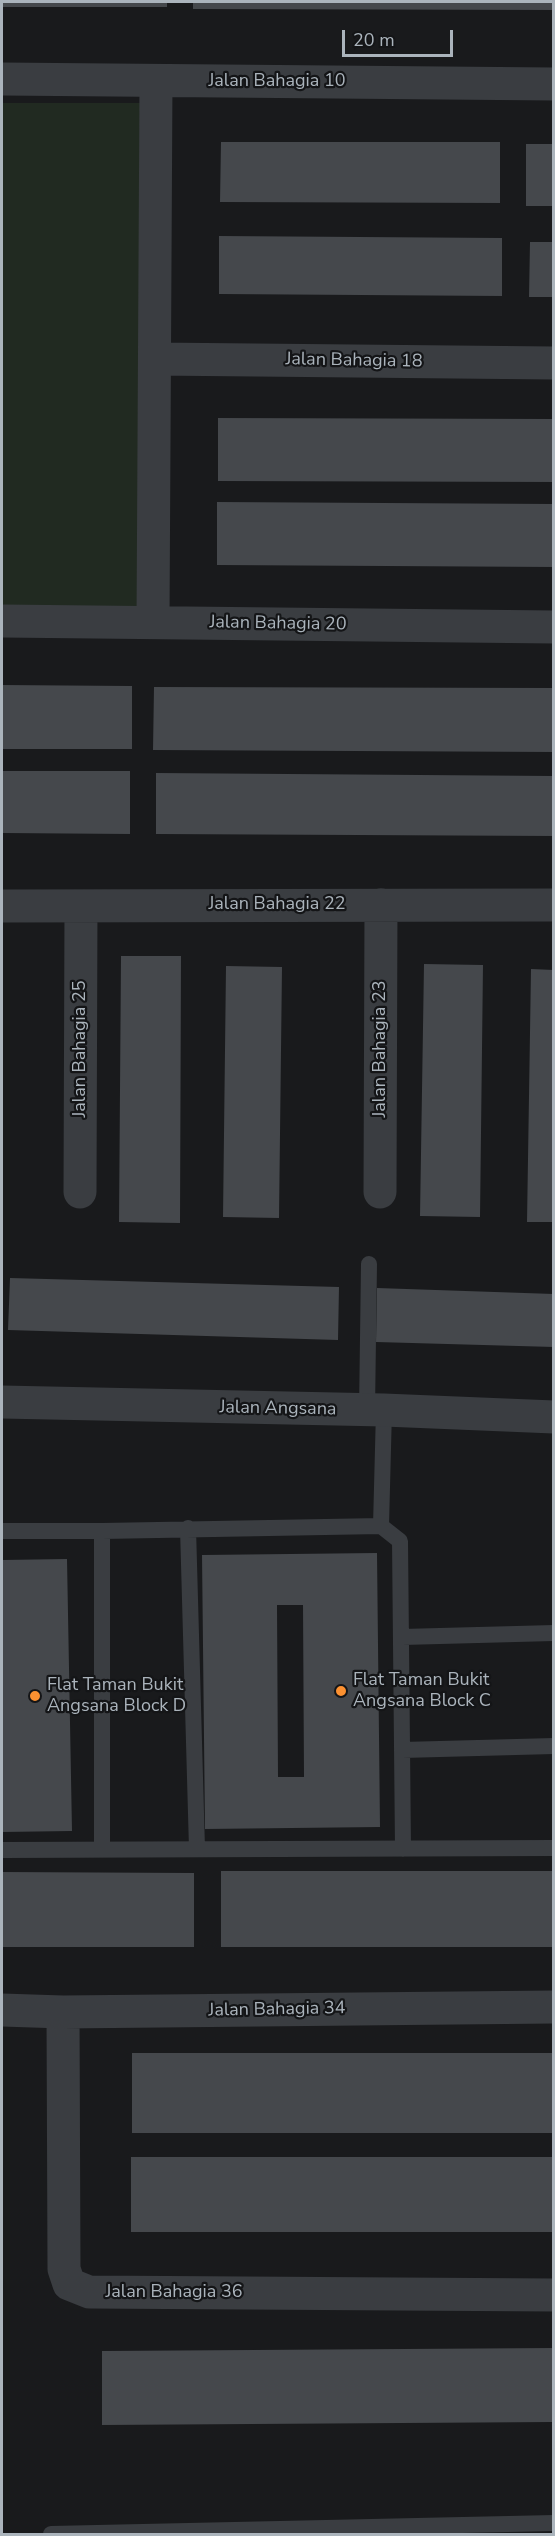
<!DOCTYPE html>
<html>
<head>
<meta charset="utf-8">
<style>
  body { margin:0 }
  #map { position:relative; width:555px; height:2536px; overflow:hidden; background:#191a1c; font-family:"Nunito Sans",sans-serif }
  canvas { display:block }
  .frame { position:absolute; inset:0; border:3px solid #abb4bc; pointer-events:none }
  .scale { position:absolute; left:342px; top:30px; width:111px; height:27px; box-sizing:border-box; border:3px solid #abb4bc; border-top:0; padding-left:8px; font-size:18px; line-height:21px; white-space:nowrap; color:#abb4bc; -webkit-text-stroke:4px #141517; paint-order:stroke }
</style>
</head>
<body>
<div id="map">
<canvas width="555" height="2536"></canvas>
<div class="frame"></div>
<div class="scale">20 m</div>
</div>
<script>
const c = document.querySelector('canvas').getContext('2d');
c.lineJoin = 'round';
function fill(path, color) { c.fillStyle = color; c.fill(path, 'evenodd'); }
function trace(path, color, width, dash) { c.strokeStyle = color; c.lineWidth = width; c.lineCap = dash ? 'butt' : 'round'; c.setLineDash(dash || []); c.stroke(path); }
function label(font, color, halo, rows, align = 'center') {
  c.font = font + ' "Nunito Sans",sans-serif'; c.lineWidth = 4.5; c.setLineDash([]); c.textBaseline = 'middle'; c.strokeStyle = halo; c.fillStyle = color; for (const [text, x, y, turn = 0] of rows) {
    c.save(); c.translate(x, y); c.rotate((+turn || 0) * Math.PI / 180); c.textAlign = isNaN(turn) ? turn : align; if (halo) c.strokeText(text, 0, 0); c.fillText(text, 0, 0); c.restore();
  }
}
fill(new Path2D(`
  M2,103H140L138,619L2,616Z`), '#212a21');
fill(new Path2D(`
  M2,2H167V7H2Z
  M193,2H554V10L193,9Z
  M221,142H500V203L220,202Z
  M526,144H554V206H526Z
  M219,236L502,238V296L219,294Z
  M530,242H554V297H529Z
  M218,418L554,419V482L218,481Z
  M217,502L554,504V567L217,565Z
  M2,685L132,686V749H2Z
  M154,687L554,688V752L153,750Z
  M2,771H130V834L2,833Z
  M156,773L554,776V836L156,834Z
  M121,956H181L180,1223L119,1222Z
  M424,964L483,965L480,1217L420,1216Z
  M226,966L282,967L279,1218L223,1217Z
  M531,969L554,970V1222H527Z
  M10,1278L339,1287L338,1340L8,1330Z
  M377,1288L554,1294V1347L376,1342Z
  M377,1553L380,1827L205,1829L202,1555ZM277,1605H303L304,1777H278Z
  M67,1559L72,1831L2,1832V1560Z
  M221,1871H554V1947H221Z
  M2,1872L194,1873V1947H2Z
  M132,2053H554V2133H132Z
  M131,2157H554V2232H131Z
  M554,2348V2422L102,2425V2351Z`), '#45484c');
trace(new Path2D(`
  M367,1411L369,1264
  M381,1526L384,1410
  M188,1528L197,1849
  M2,1531H102L381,1526L400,1541L403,1849
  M402,1637L554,1633
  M402,1750L554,1746
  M102,1848V1531
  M2,1850L554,1848
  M51,2534L554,2523`), '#3a3d41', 16);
trace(new Path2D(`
  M2,79L554,84
  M155,359L554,363
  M2,621L554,627
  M153,622L156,81
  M2,906L554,905
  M80,1192L81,906
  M380,1192L381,905
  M2,1402L384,1410L554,1417
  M2,2010L63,2012L554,2007
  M63,2012L64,2269L69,2284L89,2292L554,2295`), '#3a3d41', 33);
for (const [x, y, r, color] of [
  [341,1691,6,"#fc9131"],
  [35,1696,6,"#fc9131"]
]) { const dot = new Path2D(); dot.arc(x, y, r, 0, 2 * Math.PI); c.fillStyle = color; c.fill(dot); trace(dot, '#141517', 2); }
label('18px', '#abb4bc', '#141517', [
  ["Jalan Bahagia 10",277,82],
  ["Jalan Bahagia 18",354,361,1],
  ["Jalan Bahagia 20",278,624,1],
  ["Jalan Bahagia 22",277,905],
  ["Jalan Bahagia 25",81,1049,-90],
  ["Jalan Bahagia 23",381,1049,-90],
  ["Jalan Angsana",278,1409,1],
  ["Jalan Bahagia 34",277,2010,-1],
  ["Jalan Bahagia 36",174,2293]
]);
label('18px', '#abb4bc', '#141517', [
  ["Flat Taman Bukit",353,1681],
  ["Angsana Block C",353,1702],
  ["Flat Taman Bukit",47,1686],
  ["Angsana Block D",47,1707]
], 'left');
</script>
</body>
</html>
